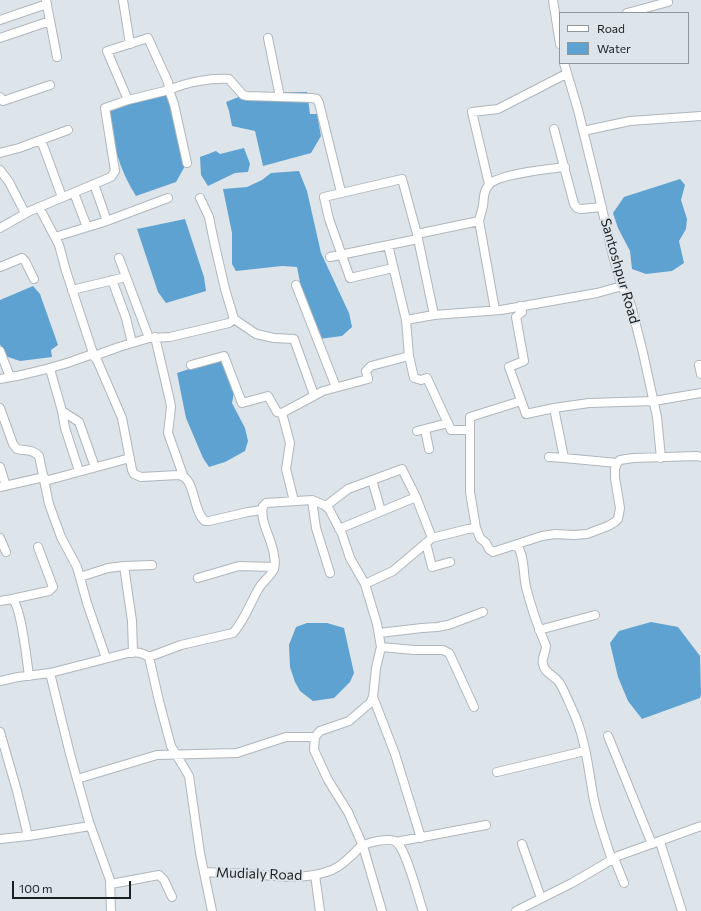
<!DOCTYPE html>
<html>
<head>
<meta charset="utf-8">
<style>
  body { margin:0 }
  #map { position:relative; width:701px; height:911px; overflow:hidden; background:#dde4ea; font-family:Commissioner,sans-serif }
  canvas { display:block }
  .legend { position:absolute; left:559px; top:12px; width:130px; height:52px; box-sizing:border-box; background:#dde4ea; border:1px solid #909599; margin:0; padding:5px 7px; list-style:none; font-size:12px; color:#1c1f20 }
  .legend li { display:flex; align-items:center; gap:8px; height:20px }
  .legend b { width:20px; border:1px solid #909599 }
  .scale { position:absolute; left:12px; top:881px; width:119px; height:18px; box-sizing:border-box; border:2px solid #1c1f20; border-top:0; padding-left:5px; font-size:12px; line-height:14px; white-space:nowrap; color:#1c1f20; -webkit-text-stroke:3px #dde4ea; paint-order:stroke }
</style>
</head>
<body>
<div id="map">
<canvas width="701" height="911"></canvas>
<ul class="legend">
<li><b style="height:5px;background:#fff"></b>Road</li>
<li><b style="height:11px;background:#5ea2d2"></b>Water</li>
</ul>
<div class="scale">100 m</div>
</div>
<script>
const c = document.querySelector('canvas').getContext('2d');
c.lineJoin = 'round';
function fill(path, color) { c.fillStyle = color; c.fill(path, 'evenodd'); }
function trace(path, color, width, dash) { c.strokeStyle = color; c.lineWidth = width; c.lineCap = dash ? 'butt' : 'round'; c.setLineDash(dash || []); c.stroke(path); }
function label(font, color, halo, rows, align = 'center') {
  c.font = font + ' Commissioner,sans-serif'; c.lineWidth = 4; c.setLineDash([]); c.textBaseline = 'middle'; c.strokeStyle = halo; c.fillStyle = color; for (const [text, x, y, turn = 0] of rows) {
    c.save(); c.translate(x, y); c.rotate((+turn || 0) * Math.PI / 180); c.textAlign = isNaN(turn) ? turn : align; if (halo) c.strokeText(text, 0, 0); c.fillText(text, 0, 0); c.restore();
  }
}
fill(new Path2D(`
  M288,92H307L310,114H317L321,136L311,153L263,166L255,131L232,126L229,111L226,102L246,94Z
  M168,93L185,166L176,182L136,196C120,172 111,139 109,110Z
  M244,148L250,164L248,172L235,173L208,186L201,175L200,157L216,151L220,154Z
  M299,171L307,191L321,253L349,313L352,327L342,336L319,339L305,308L297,267L282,266L236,271L232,264V233L223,189L247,187L262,180L271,173Z
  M680,179L685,185L681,200L687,219L686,229L679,241L684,263L672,271L646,274L632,269L630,251L618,228L613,213L624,197Z
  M185,219L204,277L206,291L166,303L158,292L137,229Z
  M33,286L40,294L58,345L51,350L52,357L20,361L5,356L0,344V300Z
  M220,359L234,392L232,403L245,428L248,441L245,451L225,462L209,467L203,458L186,418L177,373Z
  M651,622L678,627L700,656L701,694L700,698L642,719L628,701L618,677L610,643L619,631Z
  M307,623H327L344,628L354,673L350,682L334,698L313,701L300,691L295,682L290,667L289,645L296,627Z`), '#5ea2d2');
const street = new Path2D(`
  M46,0L57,57
  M123,0L130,44
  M553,0L560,44
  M627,13L668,2
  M0,20L47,4
  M0,38L50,21
  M268,38L280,97
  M564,63L578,110L596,183L613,256L622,286L631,305L643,353L657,417L661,458
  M0,97L3,101L6,100L50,85
  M554,129L574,204L577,208L581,209L602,207
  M583,131L630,121L701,116
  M41,140L62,197
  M0,153L19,148L68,130
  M187,163L174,104L169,90C187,82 210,78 229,79L243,95L247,96L312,98L317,99L319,103L341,192
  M0,170L9,182L25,213
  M94,184L107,221
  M489,184L472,112L498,109L566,74
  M74,193L87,227
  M39,207L59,245L66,271L94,356L119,347L149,338L170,337L229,323L234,319L225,289L213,237L209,217L200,198
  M0,228L30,211L111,177L115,171L105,108L128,100L169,90L168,82L148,38L107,51L128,100
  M417,234L479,221
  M55,237L104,222L168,198
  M330,257L418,239
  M119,258L149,338
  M0,267L22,258L25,261L34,279
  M393,268L350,278L329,219L324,197L402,179L417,234L434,315
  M112,280L126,318L132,343
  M296,285L336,387
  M72,290L126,277
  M520,306L522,312L516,317L524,361L509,367L526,414L554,408L589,403L654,401L701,393
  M495,310L479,221C480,216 482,211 483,206C484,199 483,192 488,186C495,174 550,169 565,167
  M234,319L256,334L274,338L294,339L314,395
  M406,320L434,315L501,310L597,293L622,286
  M155,337L170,401L171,407L168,433L183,475
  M0,351L10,377
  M409,356L414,378L421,380L427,378L451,430H470
  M191,365L224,356L242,403L268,396L277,412L282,413
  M699,365L701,374
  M50,369L62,411L79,422L95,467
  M0,379C31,374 61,366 90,355L94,356L97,360L122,418L132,470L134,474L141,477L178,475C196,476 192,511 205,521H209L248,512L262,510
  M0,408L13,444L17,449C25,451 33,449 39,456L49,504L61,537L77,567L87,603L106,658
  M554,408L564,458
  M62,411L65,428L79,471
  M282,413L323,391L368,379L366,371L371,366L409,356L406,320L388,245
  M282,413L290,443L286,469L294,501
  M425,429L429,449
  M417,431L448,423
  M549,457L564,458L617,463
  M0,467L6,486
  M372,480L381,511
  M45,481L130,458
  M0,487L44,477
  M312,500L316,528L330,573
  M326,506L348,489L402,469L416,497
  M476,528L470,492V417L521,401
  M339,529L416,497L432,538
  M0,538L6,552
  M426,543L432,567L450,562
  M517,545C525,557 523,574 526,587C531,607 538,627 546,646C546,653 541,658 543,664C545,674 554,675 559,682C564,690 568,700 572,709C585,736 588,766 593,795C597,817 605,839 612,860
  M124,566L132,621L133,653
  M80,577L108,568L124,566L152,565
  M198,578L239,566L274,567
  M365,584L393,571L432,538L468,529L476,528L480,538L486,543L489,549L493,552L542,536L555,534L574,535L587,534L608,526L615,522L618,519L620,508L615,478V469L617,463L620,460L633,458L697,456L701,457
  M12,599L44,592L49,591L53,587L38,547
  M0,601L12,599C21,605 27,662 29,676
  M539,630L595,615
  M379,633L422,628L437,627L448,625L483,612
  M381,647L414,650H443L449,653L451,657L474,707
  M149,657L181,645L233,633C245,620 250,603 259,588C263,581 271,576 274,569C275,565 275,560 274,556C273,540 259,522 263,506L266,503L312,500L324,505L329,509L342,534L350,558L365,584L377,624L381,647L376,668L373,697L370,703L349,721L320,731L315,737L314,750L328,780L348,812L363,846L382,911
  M50,673L70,754L89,822L110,880L111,911
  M0,681L18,677L50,673L128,653C137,652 142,652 149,657L159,701L171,746L189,776L200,853L212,911
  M373,697L395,754L421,838
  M0,732L17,791L28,836
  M608,736L652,844
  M497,772L585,751
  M77,779L157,755L237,753L286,737H315
  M0,839L28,836L90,826
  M396,842L486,825
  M660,842L682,911
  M522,844L541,898
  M614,858L624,883
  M204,872C220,873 235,873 250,874C274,876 302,880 326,872C335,870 344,863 351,856C355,853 358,848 362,846C369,842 388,838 395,841C406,847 418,897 423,911
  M315,875L320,911
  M111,884L159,875L164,880L172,897
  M516,911L572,883L618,856L701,826`);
trace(street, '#b0b6bb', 10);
trace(street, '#fff', 8);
label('14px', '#1c1f20', '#dde4ea', [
  ["Santoshpur Road",620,271,74],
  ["Mudialy Road",259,874,2]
]);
</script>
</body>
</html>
